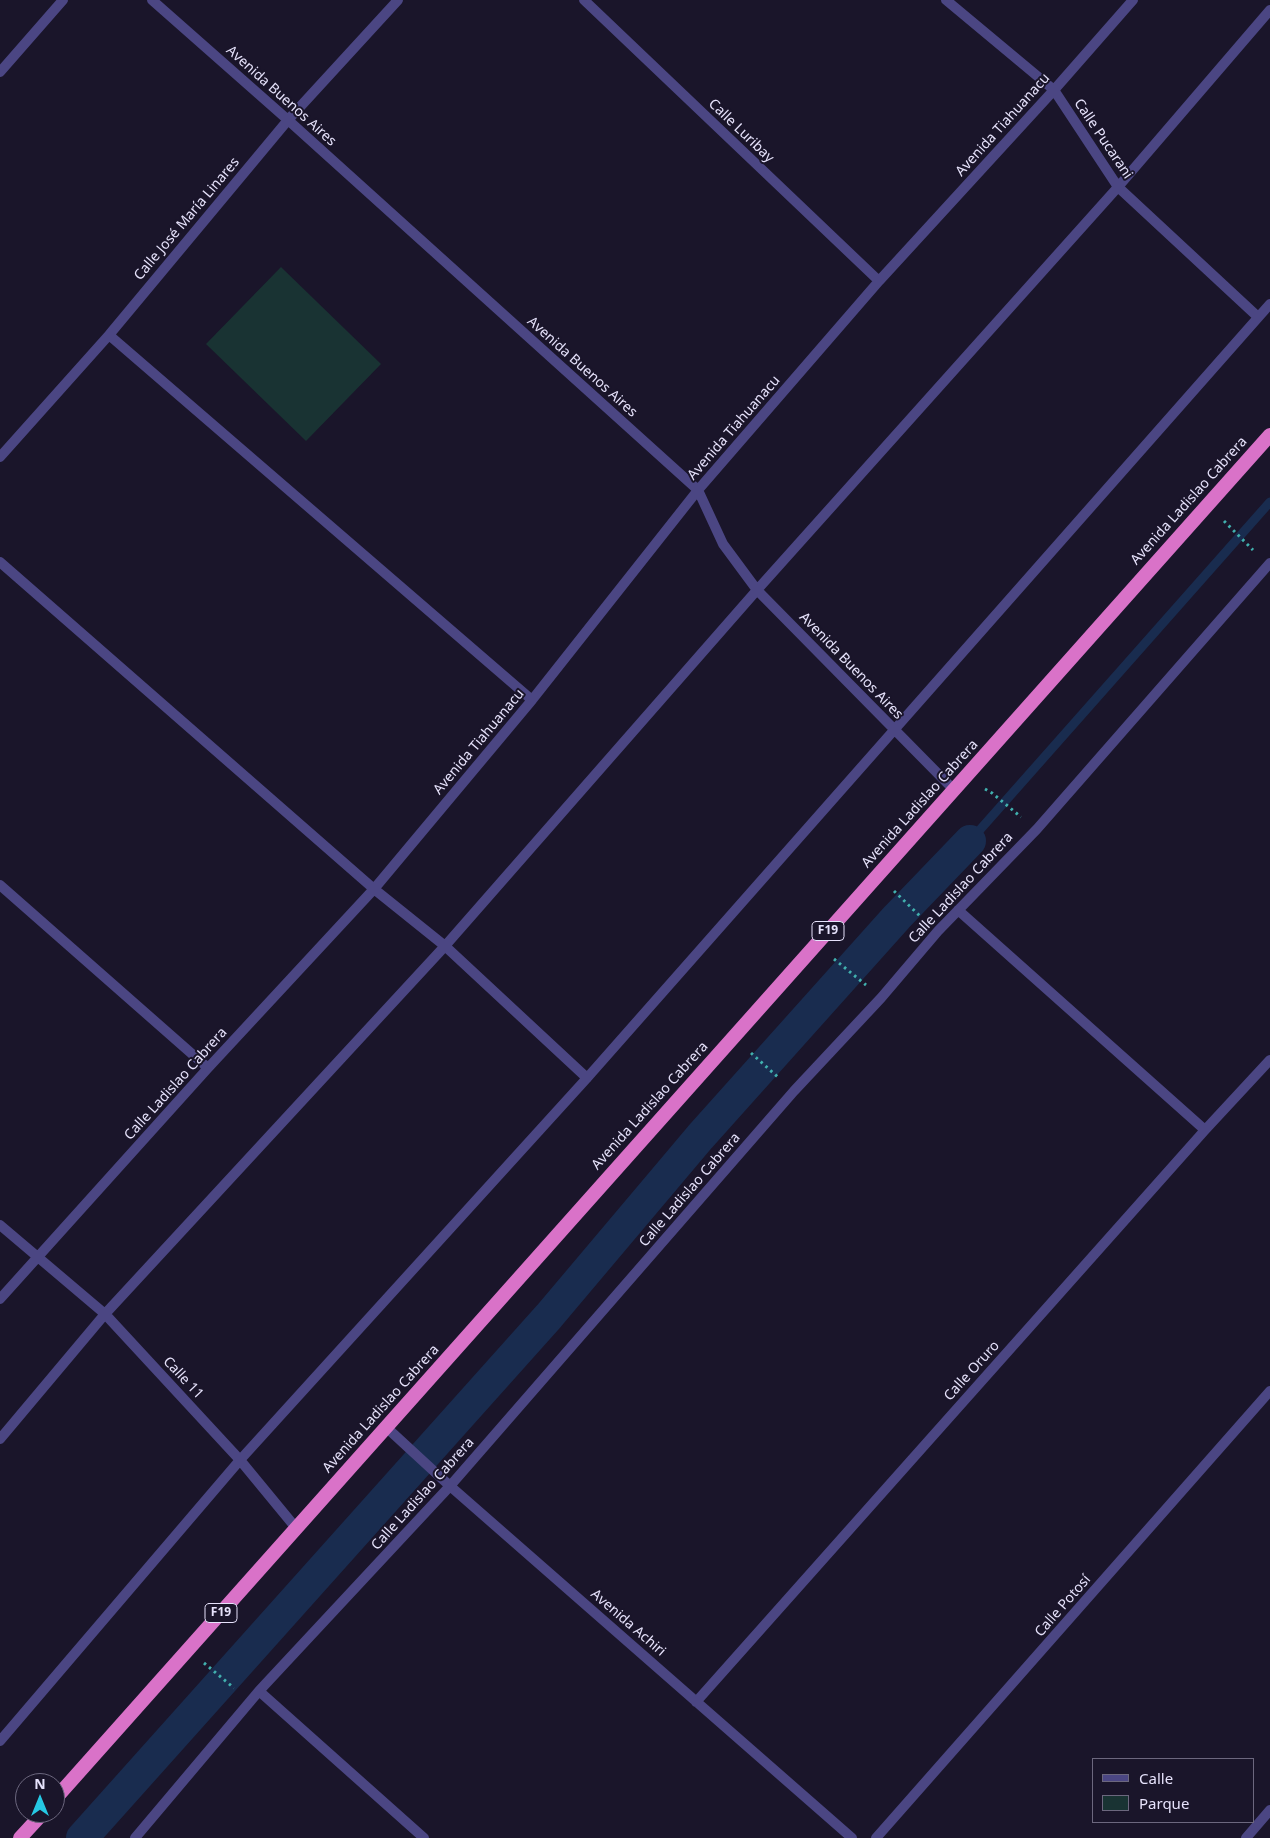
<!DOCTYPE html>
<html>
<head>
<meta charset="utf-8">
<style>
  body { margin:0 }
  #map { position:relative; width:1270px; height:1838px; overflow:hidden; background:#1a152a; font-family:"Noto Sans",sans-serif }
  canvas { display:block }
  .legend { position:absolute; left:1092px; top:1758px; width:162px; height:65px; box-sizing:border-box; background:#1a152a; border:1px solid #6c677e; margin:0; padding:6px 9px; list-style:none; font-size:15px; color:#e6e2fb }
  .legend li { display:flex; align-items:center; gap:10px; height:25px }
  .legend b { width:25px; border:1px solid #6c677e }
  .north { position:absolute; left:15px; top:1773px; width:50px; height:50px; box-sizing:border-box; background:#1a152a; border:1px solid #6c677e; border-radius:50%; rotate:0deg; font-size:14px; font-weight:700; line-height:20px; text-align:center; color:#e6e2fb }
  .north::after { content:''; display:block; margin:auto; width:18px; height:22px; background:#26c8e3; clip-path:polygon(50% 0,100% 100%,50% 72%,0 100%) }
</style>
</head>
<body>
<div id="map">
<canvas width="1270" height="1838"></canvas>
<ul class="legend">
<li><b style="height:6px;background:#4b4683"></b>Calle</li>
<li><b style="height:14px;background:#193333"></b>Parque</li>
</ul>
<div class="north">N</div>
</div>
<script>
const c = document.querySelector('canvas').getContext('2d');
c.lineJoin = 'round';
function fill(path, color) { c.fillStyle = color; c.fill(path, 'evenodd'); }
function trace(path, color, width, dash) { c.strokeStyle = color; c.lineWidth = width; c.lineCap = dash ? 'butt' : 'round'; c.setLineDash(dash || []); c.stroke(path); }
function label(font, color, halo, rows, align = 'center') {
  c.font = font + ' "Noto Sans",sans-serif'; c.lineWidth = 4; c.setLineDash([]); c.textBaseline = 'middle'; c.strokeStyle = halo; c.fillStyle = color; for (const [text, x, y, turn = 0] of rows) {
    c.save(); c.translate(x, y); c.rotate((+turn || 0) * Math.PI / 180); c.textAlign = isNaN(turn) ? turn : align; if (halo) c.strokeText(text, 0, 0); c.fillText(text, 0, 0); c.restore();
  }
}
fill(new Path2D(`
  M281,267L381,364L306,441L206,344Z`), '#193333');
trace(new Path2D(`
  M970,841L1270,502`), '#192c4f', 9);
trace(new Path2D(`
  M82,1838L549,1316L700,1137L897,917L970,841`), '#192c4f', 32);
trace(new Path2D(`
  M1224,521L1253,550
  M985,789L992,793L1021,817
  M894,891L922,918
  M834,959L866,985
  M751,1053L780,1079
  M204,1663L234,1688`), '#41b0ae', 3, [2.5, 4]);
trace(new Path2D(`
  M152,0L288,120L698,490L723,544L757,590L954,790
  M584,0L879,281
  M946,0L1054,90L1118,187L1258,317
  M0,72L63,0
  M109,335L532,700
  M0,457L109,335L288,120L398,0
  M0,562L374,889L445,946L587,1078
  M0,885L208,1068
  M958,910L1205,1130
  M0,1225L105,1314L240,1460L296,1528
  M0,1299L208,1068L374,889L532,700L698,490L879,281L1054,90L1133,0
  M386,1427L450,1486L852,1838
  M0,1439L105,1314L445,946L757,590L1118,187L1270,10
  M259,1691L424,1838
  M696,1702L1205,1130L1270,1060
  M0,1741L240,1460L587,1078L1270,304
  M135,1838L259,1691L450,1486L794,1091L881,998L938,931L1037,829L1270,563
  M876,1838L1270,1391
  M1246,1838L1270,1810`), '#4b4683', 10);
trace(new Path2D(`
  M55,1799L1270,435
  M20,1838L43,1813`), '#d972c8', 14);
for (const [x, y, w] of [
  [828,931,32],
  [221,1613,32]
]) { const box = new Path2D(); box.roundRect(x - w / 2, y - 9.5, w, 19, 4); c.fillStyle = '#1a152a'; c.fill(box); trace(box, '#e6e2fb', 1); }
label('bold 12px', '#e6e2fb', null, [
  ["F19",828,931],
  ["F19",221,1613]
]);
label('14px', '#e6e2fb', '#1a152a', [
  ["Avenida Buenos Aires",281,96,42],
  ["Avenida Tiahuanacu",1003,125,-48],
  ["Calle Luribay",741,131,44],
  ["Calle Pucarani",1103,139,56],
  ["Calle José María Linares",187,219,-50],
  ["Avenida Buenos Aires",582,367,42],
  ["Avenida Tiahuanacu",734,428,-49],
  ["Avenida Ladislao Cabrera",1189,501,-48],
  ["Avenida Buenos Aires",851,666,46],
  ["Avenida Tiahuanacu",479,742,-50],
  ["Avenida Ladislao Cabrera",920,804,-48],
  ["Calle Ladislao Cabrera",961,888,-47],
  ["Calle Ladislao Cabrera",176,1084,-48],
  ["Avenida Ladislao Cabrera",650,1106,-48],
  ["Calle Ladislao Cabrera",690,1190,-49],
  ["Calle Oruro",972,1371,-48],
  ["Calle 11",183,1378,47],
  ["Avenida Ladislao Cabrera",381,1409,-48],
  ["Calle Ladislao Cabrera",423,1494,-48],
  ["Calle Potosí",1063,1606,-49],
  ["Avenida Achiri",628,1623,41]
]);
</script>
</body>
</html>
